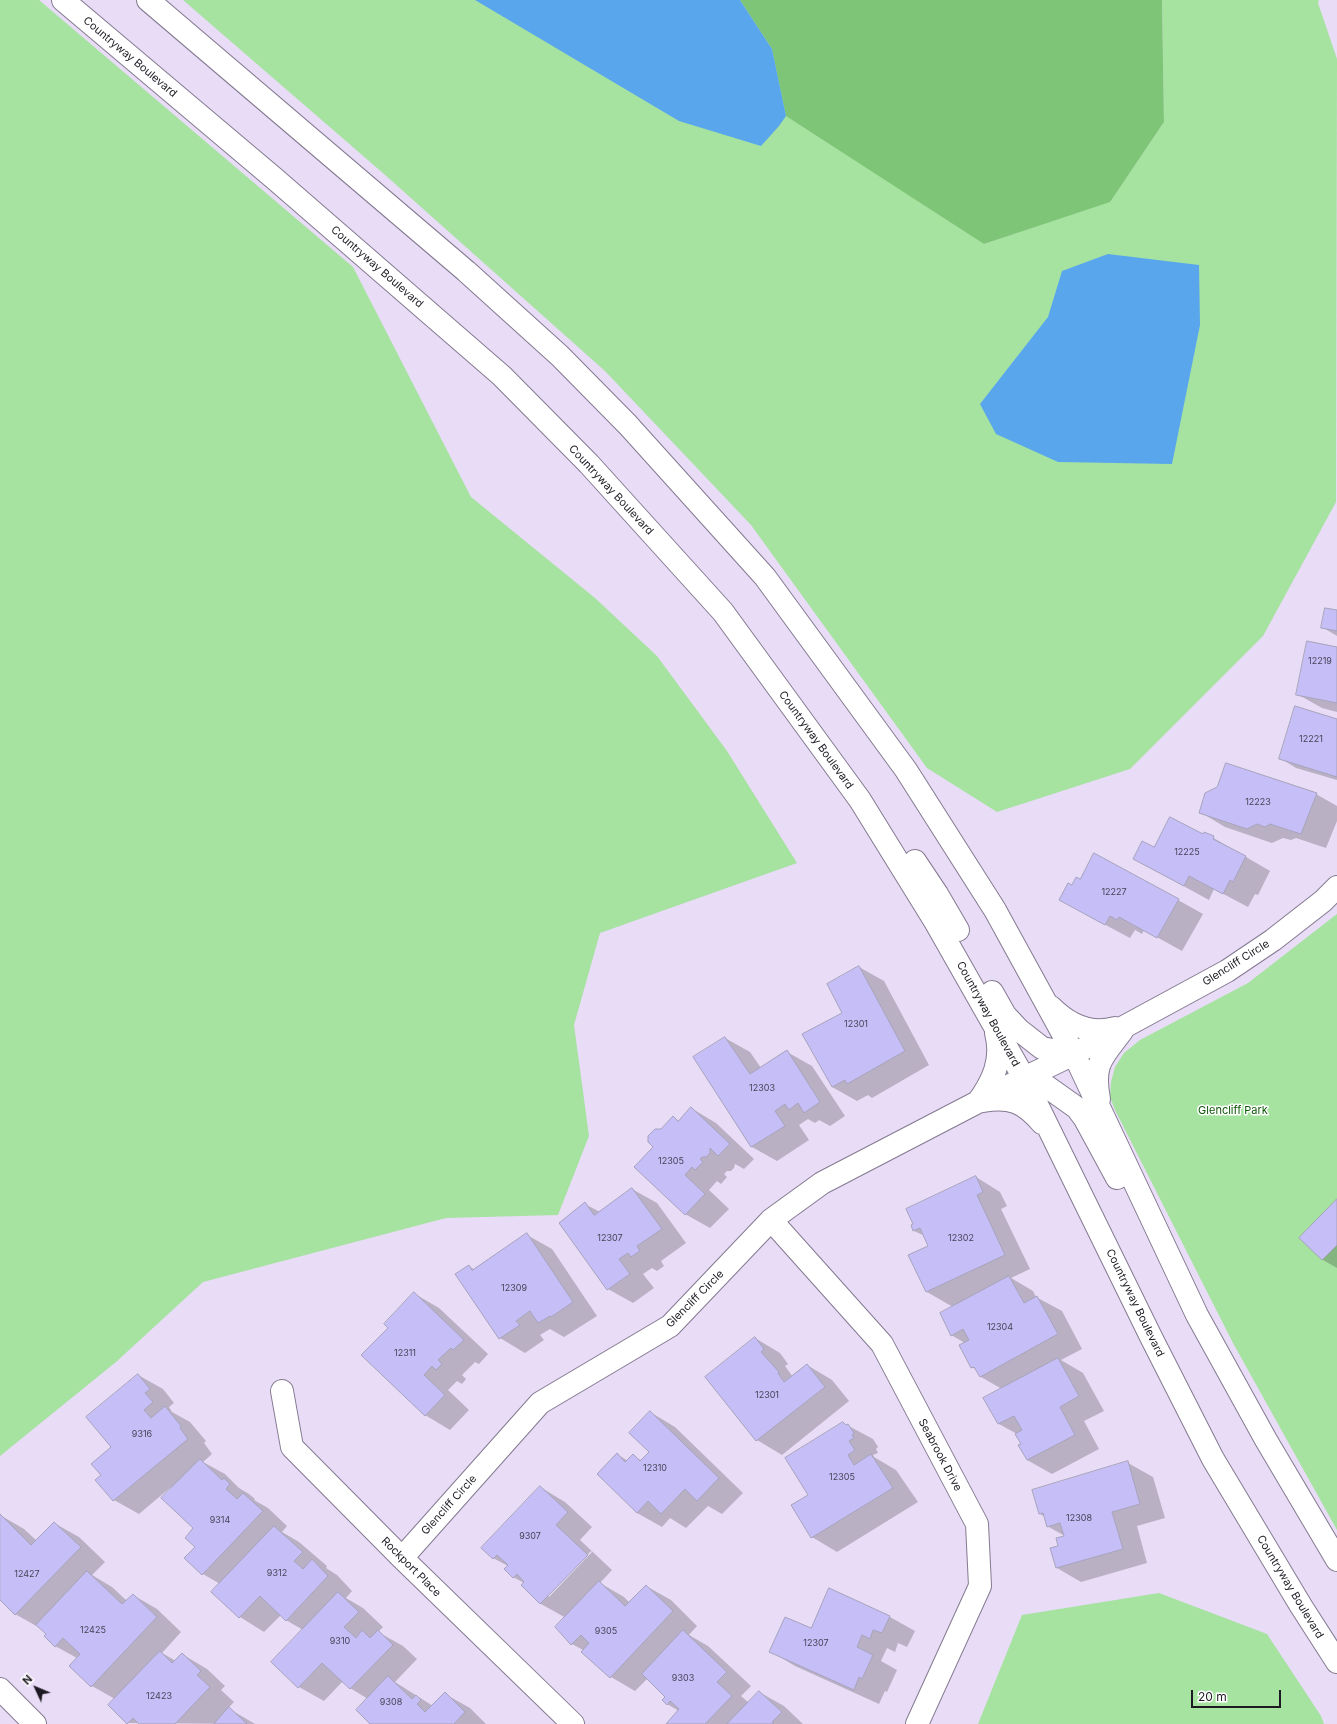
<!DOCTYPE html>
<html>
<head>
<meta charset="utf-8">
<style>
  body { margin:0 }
  #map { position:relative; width:1337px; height:1724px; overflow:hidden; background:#e8dcf6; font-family:Inter,sans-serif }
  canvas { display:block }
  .north { position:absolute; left:16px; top:1668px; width:40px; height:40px; -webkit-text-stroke:3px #fff; paint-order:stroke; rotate:314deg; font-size:11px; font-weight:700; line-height:16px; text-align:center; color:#1e1a23 }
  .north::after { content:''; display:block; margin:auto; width:14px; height:18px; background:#1e1a23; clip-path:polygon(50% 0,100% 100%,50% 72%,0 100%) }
  .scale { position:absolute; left:1191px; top:1690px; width:90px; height:18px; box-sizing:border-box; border:2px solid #1e1a23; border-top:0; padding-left:5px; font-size:12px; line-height:14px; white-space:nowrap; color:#1e1a23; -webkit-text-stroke:3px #fff; paint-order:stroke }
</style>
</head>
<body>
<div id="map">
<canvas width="1337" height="1724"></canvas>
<div class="north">N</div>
<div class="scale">20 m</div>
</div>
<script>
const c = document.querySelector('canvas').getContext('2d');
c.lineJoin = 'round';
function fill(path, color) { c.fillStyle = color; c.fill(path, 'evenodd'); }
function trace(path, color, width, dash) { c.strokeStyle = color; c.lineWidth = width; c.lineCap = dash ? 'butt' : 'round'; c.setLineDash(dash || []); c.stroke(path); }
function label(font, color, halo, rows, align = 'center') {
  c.font = font + ' Inter,sans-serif'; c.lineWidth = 3; c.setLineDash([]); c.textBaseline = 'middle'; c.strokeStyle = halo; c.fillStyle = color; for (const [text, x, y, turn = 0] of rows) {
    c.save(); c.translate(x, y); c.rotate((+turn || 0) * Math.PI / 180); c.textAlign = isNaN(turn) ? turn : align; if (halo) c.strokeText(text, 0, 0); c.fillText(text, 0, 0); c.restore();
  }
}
fill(new Path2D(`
  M0,0H39L353,267L471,497L595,598L657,656L727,751L797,863L600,933L574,1025L589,1136L558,1215L446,1218L203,1282L116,1362L0,1456Z
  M183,0H740L772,49L984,244L1110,201L1164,122L1162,0H1319L1318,3L1337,59L1336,502L1263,636L1130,769L997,812L927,768L751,525L605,371L384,174Z
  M1337,914V1530L1233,1343L1115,1110L1110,1097L1111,1082L1115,1067L1124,1053L1140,1040L1248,983Z
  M1159,1593L1267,1634L1321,1716L1324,1724H978L1022,1615Z`), '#a6e2a0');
fill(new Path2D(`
  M740,0H1162L1164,122L1110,202L984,244L786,116L772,49Z`), '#7fc577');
fill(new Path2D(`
  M475,0H740L772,49L786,116L779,126L761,146L679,121Z
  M1108,254L1199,265L1200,325L1172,464L1058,462L996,434L980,404L1048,317L1062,271Z`), '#59a6ed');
fill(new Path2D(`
  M1337,611V636L1322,627Z
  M1337,648V712L1322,708L1297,694Z
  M1337,720V780L1296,768L1280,758Z
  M1316,794L1337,806V821L1326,848L1296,838L1291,840L1283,838L1272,843L1225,827L1200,812Z
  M1205,833L1270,871L1258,895L1255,894L1248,907L1214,889L1209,900L1134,859L1155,849L1204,836Z
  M1081,880L1178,900L1203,914L1182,951L1144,930L1142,934L1135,930L1130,938L1085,914L1072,887Z
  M859,967L884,981L929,1065L872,1098L868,1095L857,1101L832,1087Z
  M725,1038L750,1052L761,1068L787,1052L812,1066L845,1116L830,1126L819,1120L815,1123L808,1119L799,1125L809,1140L777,1161L752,1147L695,1058Z
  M691,1108L716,1123L754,1159L744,1169L735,1164L734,1168L731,1171H727L724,1174L727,1177L721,1184L717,1181L709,1190L729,1209L710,1228L685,1214L654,1147L661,1130L673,1117L679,1121Z
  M976,1177L1000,1192L1007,1206L1001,1209L1030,1269L1011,1278L1033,1291L1036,1297L1062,1311L1082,1349L1061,1360L1083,1373L1104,1411L1084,1421L1099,1449L1052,1474L1027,1460L1017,1434L999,1424L985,1398L1002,1389L981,1377L977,1370L972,1367L965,1343L951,1335L953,1307L927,1292L929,1246L925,1236L914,1231L912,1226Z
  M632,1189L657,1203L686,1243L661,1261L664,1266L657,1271L652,1268L643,1274L654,1288L633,1303L608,1289L585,1204L600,1212Z
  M1337,1201V1268L1323,1260L1301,1238Z
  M527,1235L552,1249L597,1316L564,1337L550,1329L540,1335L544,1340L525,1353L500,1338L469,1266L475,1270Z
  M415,1294L439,1308L488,1354L479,1364L475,1362L462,1375L466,1379L462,1384L457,1381L448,1390L469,1410L450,1430L425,1415L389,1328Z
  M755,1338L780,1353L788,1364L785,1366L793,1377L807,1365L832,1380L849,1401L782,1455L757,1440L706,1377Z
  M138,1375L163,1389L174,1403L169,1407L172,1412L190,1422L206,1441L204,1443L212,1454L203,1462L225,1474L239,1488L249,1494L255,1499L254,1500L268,1508L287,1526L282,1532L299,1542L327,1566L326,1568L337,1575L352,1591L346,1598L363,1608L383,1627L378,1632L403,1646L417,1659L395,1682L433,1706L445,1694L470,1708L486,1724H372L368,1699L350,1688L343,1681L324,1701L299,1687L303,1630L286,1620L281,1615L264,1632L240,1617L213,1592L220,1584L203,1574L186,1558L196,1547L195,1528L171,1487L139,1514L114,1500L102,1476Z
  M650,1412L675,1427L743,1493L722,1514L708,1506L686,1528L670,1518L662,1527L637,1513L617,1454L628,1461L633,1455L642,1461L650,1452Z
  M843,1423L873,1439L878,1447L876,1449L878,1453L873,1455L874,1457L896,1470L918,1502L837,1552L812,1537L809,1495Z
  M1128,1463L1153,1477L1165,1518L1137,1526L1147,1563L1081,1582L1057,1568L1059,1547L1065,1536L1047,1526L1045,1517L1040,1514Z
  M540,1487L565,1502L592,1527L580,1540L612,1570L600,1583L624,1597L630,1603L646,1586L671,1600L697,1626L689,1635L708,1646L751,1686L741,1696L749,1703L759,1692L784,1706L803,1724H667L679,1711L667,1704V1697L648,1678L635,1691L611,1677L583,1650L572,1644L566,1618L541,1604L522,1585L524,1583L513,1577L508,1566L493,1558ZM591,1551L592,1552L549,1597L548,1595Z
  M0,1515L24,1529L37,1541L54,1523L79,1537L105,1562L92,1575L112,1587L127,1601L133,1595L157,1609L181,1632L162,1653L176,1661L182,1654L207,1669L225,1686L221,1690L234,1702L228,1708L255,1724L128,1723L109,1705L115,1699L92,1686L77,1658L55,1646L47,1634L40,1628L15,1614L0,1599Z
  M829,1590L890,1617L915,1631L907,1647L898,1643L895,1652L887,1648L881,1661L897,1670L887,1692L885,1691L879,1704L795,1666L770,1651L811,1630Z`), '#0003');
const building = new Path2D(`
  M1325,608L1337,610V631L1321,628Z
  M1307,641L1337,647V703L1296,695Z
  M1295,706L1337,719V777L1279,759Z
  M1226,763L1317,793L1301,834L1270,824L1265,827L1257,824L1247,829L1199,813L1205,793L1217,787Z
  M1170,817L1203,834L1204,832L1214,836L1213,839L1246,856L1233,882L1230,880L1223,894L1189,876L1184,886L1133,859L1142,841L1154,847Z
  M1094,853L1179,899L1157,938L1119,917L1117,920L1110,916L1105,925L1059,900L1068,883L1072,885L1076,877L1080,879Z
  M859,966L905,1051L847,1084L845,1080L832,1087L802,1034L842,1013L827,984Z
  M725,1037L750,1074L787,1050L820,1102L804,1113L798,1103L789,1110L785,1104L775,1111L785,1126L751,1147L693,1057Z
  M691,1107L730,1144L718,1156L710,1148V1153L706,1157H702L700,1159L703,1162L695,1170L692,1167L685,1175L705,1194L685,1215L634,1167L653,1147L648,1142V1136L655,1129H661L673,1116L678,1121Z
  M976,1176L983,1192L977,1195L1005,1255L926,1292L908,1255L928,1246L920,1228L913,1231L911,1225L913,1224L906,1209Z
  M632,1188L662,1229L637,1246L640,1251L631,1257L628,1253L619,1259L630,1274L607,1290L559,1223L585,1202L594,1215Z
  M1337,1199V1245L1322,1260L1299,1238Z
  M527,1233L573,1302L551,1317L550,1316L538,1323L530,1311L516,1321L520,1325L499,1339L455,1274L469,1265L472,1270Z
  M1009,1276L1024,1303L1037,1296L1058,1334L980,1377L974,1367L971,1368L959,1345L969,1340L963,1329L951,1336L940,1313Z
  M414,1292L464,1340L453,1350L451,1348L438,1360L442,1364L436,1370L432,1366L424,1375L445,1395L425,1416L361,1355L388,1328L384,1324Z
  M755,1337L764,1349L761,1352L779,1372L778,1373L784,1382L807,1364L825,1387L756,1441L705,1377Z
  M1058,1358L1079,1396L1060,1407L1075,1435L1027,1460L1018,1445L1021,1444L1015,1434L1022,1430L1014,1416L998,1424L983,1398Z
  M138,1374L150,1389L145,1393L153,1402L144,1410L151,1418L165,1406L181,1426L180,1428L188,1439L113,1501L95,1480L101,1475L91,1464L111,1447L86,1417Z
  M650,1411L719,1478L697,1501L685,1489L661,1514L648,1501L637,1513L597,1474L617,1453L625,1462L633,1454L640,1461L649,1452L629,1433Z
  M843,1422L846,1425L848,1424L854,1433L852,1435L854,1438L849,1441L855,1450L848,1455L854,1465L871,1454L893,1488L811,1538L791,1505L808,1495L785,1458Z
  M200,1459L222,1480L224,1478L230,1484L226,1489L237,1499L243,1493L263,1511L202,1575L184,1558L195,1547L185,1538L193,1528L161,1498Z
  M1128,1461L1140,1504L1112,1512L1123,1549L1056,1568L1050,1548L1058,1546L1056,1538L1064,1536L1060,1523L1047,1527L1043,1513L1039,1514L1032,1490Z
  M540,1486L568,1512L556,1525L588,1555L540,1604L521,1585L524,1582L517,1574L513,1578L504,1569L508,1565L497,1555L493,1559L481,1548Z
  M0,1514L31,1545L54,1522L81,1547L15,1615L0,1600Z
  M274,1526L303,1552L294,1561L303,1569L312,1559L328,1576L286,1621L260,1596L239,1618L211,1592Z
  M87,1571L122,1604L133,1594L157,1617L91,1687L69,1666L80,1654L63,1638L55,1647L44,1636L46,1634L36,1625Z
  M599,1581L625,1606L646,1585L673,1611L610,1678L581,1652L589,1643L581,1635L571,1645L555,1627Z
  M829,1588L890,1616L882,1633L873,1630L870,1639L862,1635L857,1647L873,1655L862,1679L859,1677L854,1690L769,1652L785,1617L811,1628Z
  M338,1592L359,1612L344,1627L356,1638L362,1630L370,1638L378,1630L393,1645L350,1689L322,1663L298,1688L271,1662Z
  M683,1630L727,1672L717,1682L732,1696L705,1724H666L679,1709L670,1701L667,1705L662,1700L665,1697L642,1674Z
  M160,1651L172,1663L182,1653L201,1671L197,1675L210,1687L175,1724H139L133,1718L127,1724L108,1705Z
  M388,1676L412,1699L416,1695L421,1700L417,1704L425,1712L445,1692L465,1712L454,1724H370L356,1710Z
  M759,1691L782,1712L772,1722L774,1724H727Z
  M229,1707L247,1724H214Z`);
fill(building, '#c6bef6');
trace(building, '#a6a3bc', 1);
const minor = new Path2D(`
  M63,0L275,179L502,376L589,464L723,612L860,800L936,923L1024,1078L1151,1337L1213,1459L1301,1606L1337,1662
  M148,0L466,271L560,356L628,425L765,577L906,770L995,910L1074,1054L1197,1315L1266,1440L1337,1560
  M915,861L937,894L958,930
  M992,992L1005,1015L1019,1030L1042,1048L1074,1054
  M1051,1007C1069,1025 1091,1035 1115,1028
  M1024,1078L1046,1086L1077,1108L1085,1119L1117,1178
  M1099,1099C1092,1063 1103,1057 1122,1031
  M983,1101C1010,1096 1024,1102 1042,1123
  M978,1102C993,1081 1003,1060 996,1033
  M771,1220L882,1344L977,1524L980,1586L917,1724
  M282,1391L292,1447L402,1558L573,1724
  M402,1558L540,1403L670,1326L771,1220L822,1183L1024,1078L1074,1054L1227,971L1273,940L1323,901L1337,887
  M0,1689L35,1724`);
trace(minor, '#847a90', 24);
trace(minor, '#fff', 22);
label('9px', '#484358', null, [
  ["12219",1320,661],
  ["12221",1311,739],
  ["12223",1258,802],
  ["12225",1187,852],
  ["12227",1114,892],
  ["12301",856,1024],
  ["12303",762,1088],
  ["12305",671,1161],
  ["12307",610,1238],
  ["12302",961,1238],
  ["12309",514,1288],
  ["12304",1000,1327],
  ["12311",405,1353],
  ["12301",767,1395],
  ["9316",142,1434],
  ["12310",655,1468],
  ["12305",842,1477],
  ["12308",1079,1518],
  ["9314",220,1520],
  ["9307",530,1536],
  ["9312",277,1573],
  ["12427",27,1574],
  ["12425",93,1630],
  ["9305",606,1631],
  ["9310",340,1641],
  ["12307",816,1643],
  ["9303",683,1678],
  ["12423",159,1696],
  ["9308",391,1702]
]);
label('11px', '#1e1a23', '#fff', [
  ["Countryway Boulevard",130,57,40],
  ["Countryway Boulevard",377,267,41],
  ["Countryway Boulevard",611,490,47],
  ["Countryway Boulevard",816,740,54],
  ["Glencliff Circle",1236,963,-32],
  ["Countryway Boulevard",988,1014,61],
  ["Glencliff Circle",695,1299,-45],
  ["Countryway Boulevard",1135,1303,64],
  ["Seabrook Drive",940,1455,62],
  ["Glencliff Circle",449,1505,-48],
  ["Rockport Place",411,1567,45],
  ["Countryway Boulevard",1290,1587,59]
]);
label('11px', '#0d5707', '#fff', [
  ["Glencliff Park",1233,1111]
]);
</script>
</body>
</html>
